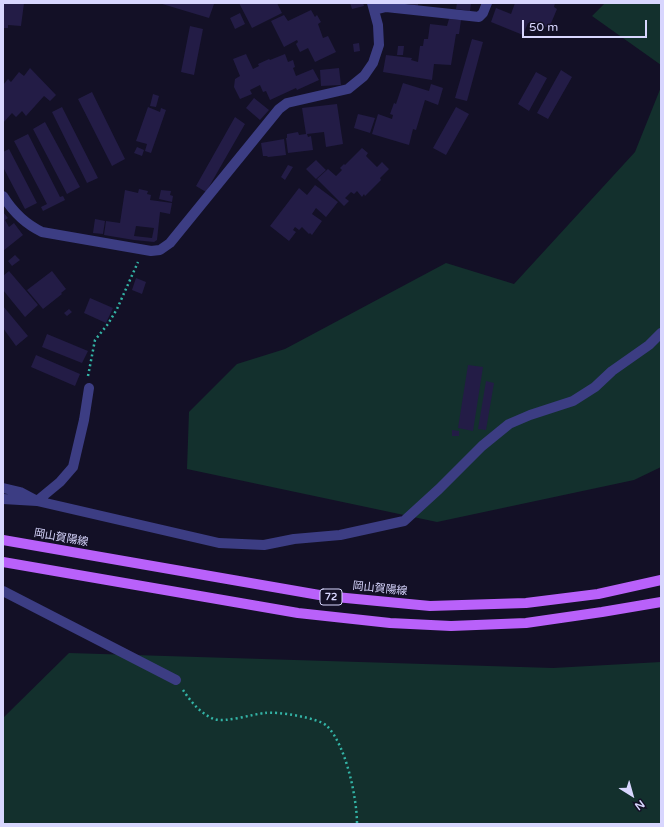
<!DOCTYPE html>
<html>
<head>
<meta charset="utf-8">
<style>
  body { margin:0 }
  #map { position:relative; width:664px; height:827px; overflow:hidden; background:#131026; font-family:"Varela Round",sans-serif }
  canvas { display:block }
  .frame { position:absolute; inset:0; border:4px solid #d8d6fe; pointer-events:none }
  .north { position:absolute; left:612px; top:775px; width:40px; height:40px; -webkit-text-stroke:3px #131026; paint-order:stroke; rotate:143deg; font-size:11px; font-weight:700; line-height:16px; text-align:center; color:#d8d6fe }
  .north::after { content:''; display:block; margin:auto; width:14px; height:18px; background:#d8d6fe; clip-path:polygon(50% 0,100% 100%,50% 72%,0 100%) }
  .scale { position:absolute; left:522px; top:20px; width:125px; height:18px; box-sizing:border-box; border:2px solid #d8d6fe; border-top:0; padding-left:5px; font-size:12px; line-height:14px; white-space:nowrap; color:#d8d6fe; -webkit-text-stroke:3px #131026; paint-order:stroke }
</style>
</head>
<body>
<div id="map">
<canvas width="664" height="827"></canvas>
<div class="frame"></div>
<div class="north">N</div>
<div class="scale">50 m</div>
</div>
<script>
const c = document.querySelector('canvas').getContext('2d');
c.lineJoin = 'round';
function fill(path, color) { c.fillStyle = color; c.fill(path, 'evenodd'); }
function trace(path, color, width, dash) { c.strokeStyle = color; c.lineWidth = width; c.lineCap = dash ? 'butt' : 'round'; c.setLineDash(dash || []); c.stroke(path); }
function label(font, color, halo, rows, align = 'center') {
  c.font = font + ' "Varela Round","Noto Sans JP",sans-serif'; c.lineWidth = 3; c.setLineDash([]); c.textBaseline = 'middle'; c.strokeStyle = halo; c.fillStyle = color; for (const [text, x, y, turn = 0] of rows) {
    c.save(); c.translate(x, y); c.rotate((+turn || 0) * Math.PI / 180); c.textAlign = isNaN(turn) ? turn : align; if (halo) c.strokeText(text, 0, 0); c.fillText(text, 0, 0); c.restore();
  }
}
fill(new Path2D(`
  M605,3H661V65L592,16Z
  M661,87V467L634,480L437,522L187,469L189,412L237,364L285,349L446,263L514,284L635,152Z
  M69,653L553,668L661,662V824H3V718Z`), '#13302d');
fill(new Path2D(`
  M3,3H24L21,26L8,25V28H3Z
  M159,3H212L214,4L209,18Z
  M239,3H277L282,13L252,28Z
  M350,3H363L364,6L352,9Z
  M404,3H418V6Z
  M457,3H471L470,11L456,9Z
  M515,3H555L554,7L557,9L549,28L533,22V24L528,23L523,35L491,22L496,8L511,14Z
  M311,10L315,17L317,15L321,22L318,24L323,38L328,36L336,52L315,62L308,48L300,52L296,44L298,42L297,40L284,47L271,21L284,15L288,21Z
  M240,13L245,24L235,29L230,18Z
  M449,19L461,20L459,34H456L451,65L434,64L432,80L383,72L386,55L412,58L411,60L418,62L420,46H423L424,39H428L430,24L447,26Z
  M190,26L203,29L194,75L181,72Z
  M472,39L483,42L467,101L455,98Z
  M359,43L360,51L354,52L353,44Z
  M398,46H404L403,55H397Z
  M246,54L253,69L259,66L258,64L269,59L270,60L285,54L288,62L293,60L295,67L293,68L296,76L313,69L319,80L297,90L296,88L270,100L266,91L263,92L260,85L250,90L252,94L240,99L234,87L235,79L240,76L233,59Z
  M30,68L56,95L50,101L44,96L26,116L22,111L16,117L12,113L3,123V85L8,79L11,82L19,72L24,76Z
  M339,68L341,85L321,86L320,70Z
  M561,70L572,77L548,119L537,113Z
  M536,72L547,78L529,111L518,104Z
  M403,83L429,91L431,84L443,88L438,105L425,100L416,130L413,129L409,145L372,134L378,114L392,119L393,115L390,114L394,103L396,104Z
  M92,92L125,159L112,166L78,99Z
  M153,94L159,96L156,107L150,106Z
  M254,98L269,110L260,120L246,108Z
  M337,104L343,144L326,147L324,132L307,134L308,137L311,136L313,150L288,153L286,138H287V134L298,132L299,135L306,134L302,108Z
  M62,107L98,178L87,183L52,112Z
  M148,107L160,112L161,108L166,110L151,153L145,151L147,144L136,141Z
  M456,107L469,114L446,155L433,148Z
  M358,114L375,118L370,133L354,128Z
  M235,117L245,124L206,192L196,186Z
  M45,122L80,187L67,194L33,129Z
  M28,134L60,197L63,196L65,200L43,211L41,207L47,204L14,141Z
  M284,139L286,155L268,157L267,156H263L261,143Z
  M137,147L144,150L142,156L134,153Z
  M362,148L368,153L366,156L377,167L382,162L389,169L380,178L381,180L365,196L364,194L362,197L357,191L354,194L351,192L345,198L349,201L344,206L317,179L328,169L336,176L342,170L340,168L344,164L345,165Z
  M9,149L37,203L25,209L3,167V152Z
  M316,160L326,170L316,179L306,169Z
  M288,165L293,167L285,180L281,177Z
  M315,185L338,202L326,217L316,208L312,214L322,221L312,235L310,233L309,234L302,227L299,230L295,227L293,230L296,232L289,241L270,226L299,188L307,195Z
  M139,189L148,191L147,194L151,195L150,200L172,203L170,214L160,212L157,240L154,242L134,240L104,235L106,221L120,223L125,190L138,193ZM136,226L154,228L152,238L134,236Z
  M161,190L171,191L170,195L173,196L172,202L159,199Z
  M3,212L8,218L5,220L9,227L14,223L23,235L3,251Z
  M95,219L105,221L103,234L93,233Z
  M15,255L20,260L12,266L8,261Z
  M9,271L38,305L25,317L3,290V276Z
  M52,271L66,289L61,293L62,294L43,309L27,290Z
  M136,278L146,282L142,294L132,290Z
  M90,298L113,308L106,323L84,313Z
  M3,306L28,336L16,346L3,328Z
  M69,309L72,312L67,316L64,313Z
  M47,334L88,351L82,363L42,347Z
  M36,355L80,374L75,386L31,367Z
  M468,365L483,367L473,431L458,428Z
  M486,381L494,383L486,430L478,429Z
  M452,430L459,431V436H452Z`), '#231c46');
trace(new Path2D(`
  M88,376L95,340L108,324L117,309L138,262
  M183,690C191,702 201,714 214,719C225,723 253,714 265,713C277,711 319,718 327,726C346,745 357,798 357,824`), '#33b4a6', 2.5, [2, 3]);
trace(new Path2D(`
  M374,10L386,7L479,17L483,13L487,3
  M3,196C13,212 25,224 42,232L151,251L160,250L170,243L279,109L287,103L348,89L364,76L373,63L379,45L378,25L372,3
  M3,488L20,492L37,501L219,543L264,545L294,539L340,535L404,521L439,489L482,446L509,424L530,415L573,401L595,387L612,371L649,345L661,333
  M3,499L37,501L60,482L73,467L84,420L89,388
  M3,591L176,680`), '#3c3d83', 10);
trace(new Path2D(`
  M3,540L325,596L430,606L526,603L598,594L661,580
  M3,562L298,613L390,623L451,626L526,623L602,612L661,602`), '#b961fa', 10);
for (const [x, y, w] of [
  [331,597,22]
]) { const box = new Path2D(); box.roundRect(x - w / 2, y - 8, w, 16, 3); c.fillStyle = '#131026'; c.fill(box); trace(box, '#d8d6fe', 1); }
label('bold 10px', '#d8d6fe', null, [
  ["72",331,597]
]);
label('11px', '#d8d6fe', '#131026', [
  ["岡山賀陽線",61,538,10],
  ["岡山賀陽線",380,589,6]
]);
</script>
</body>
</html>
